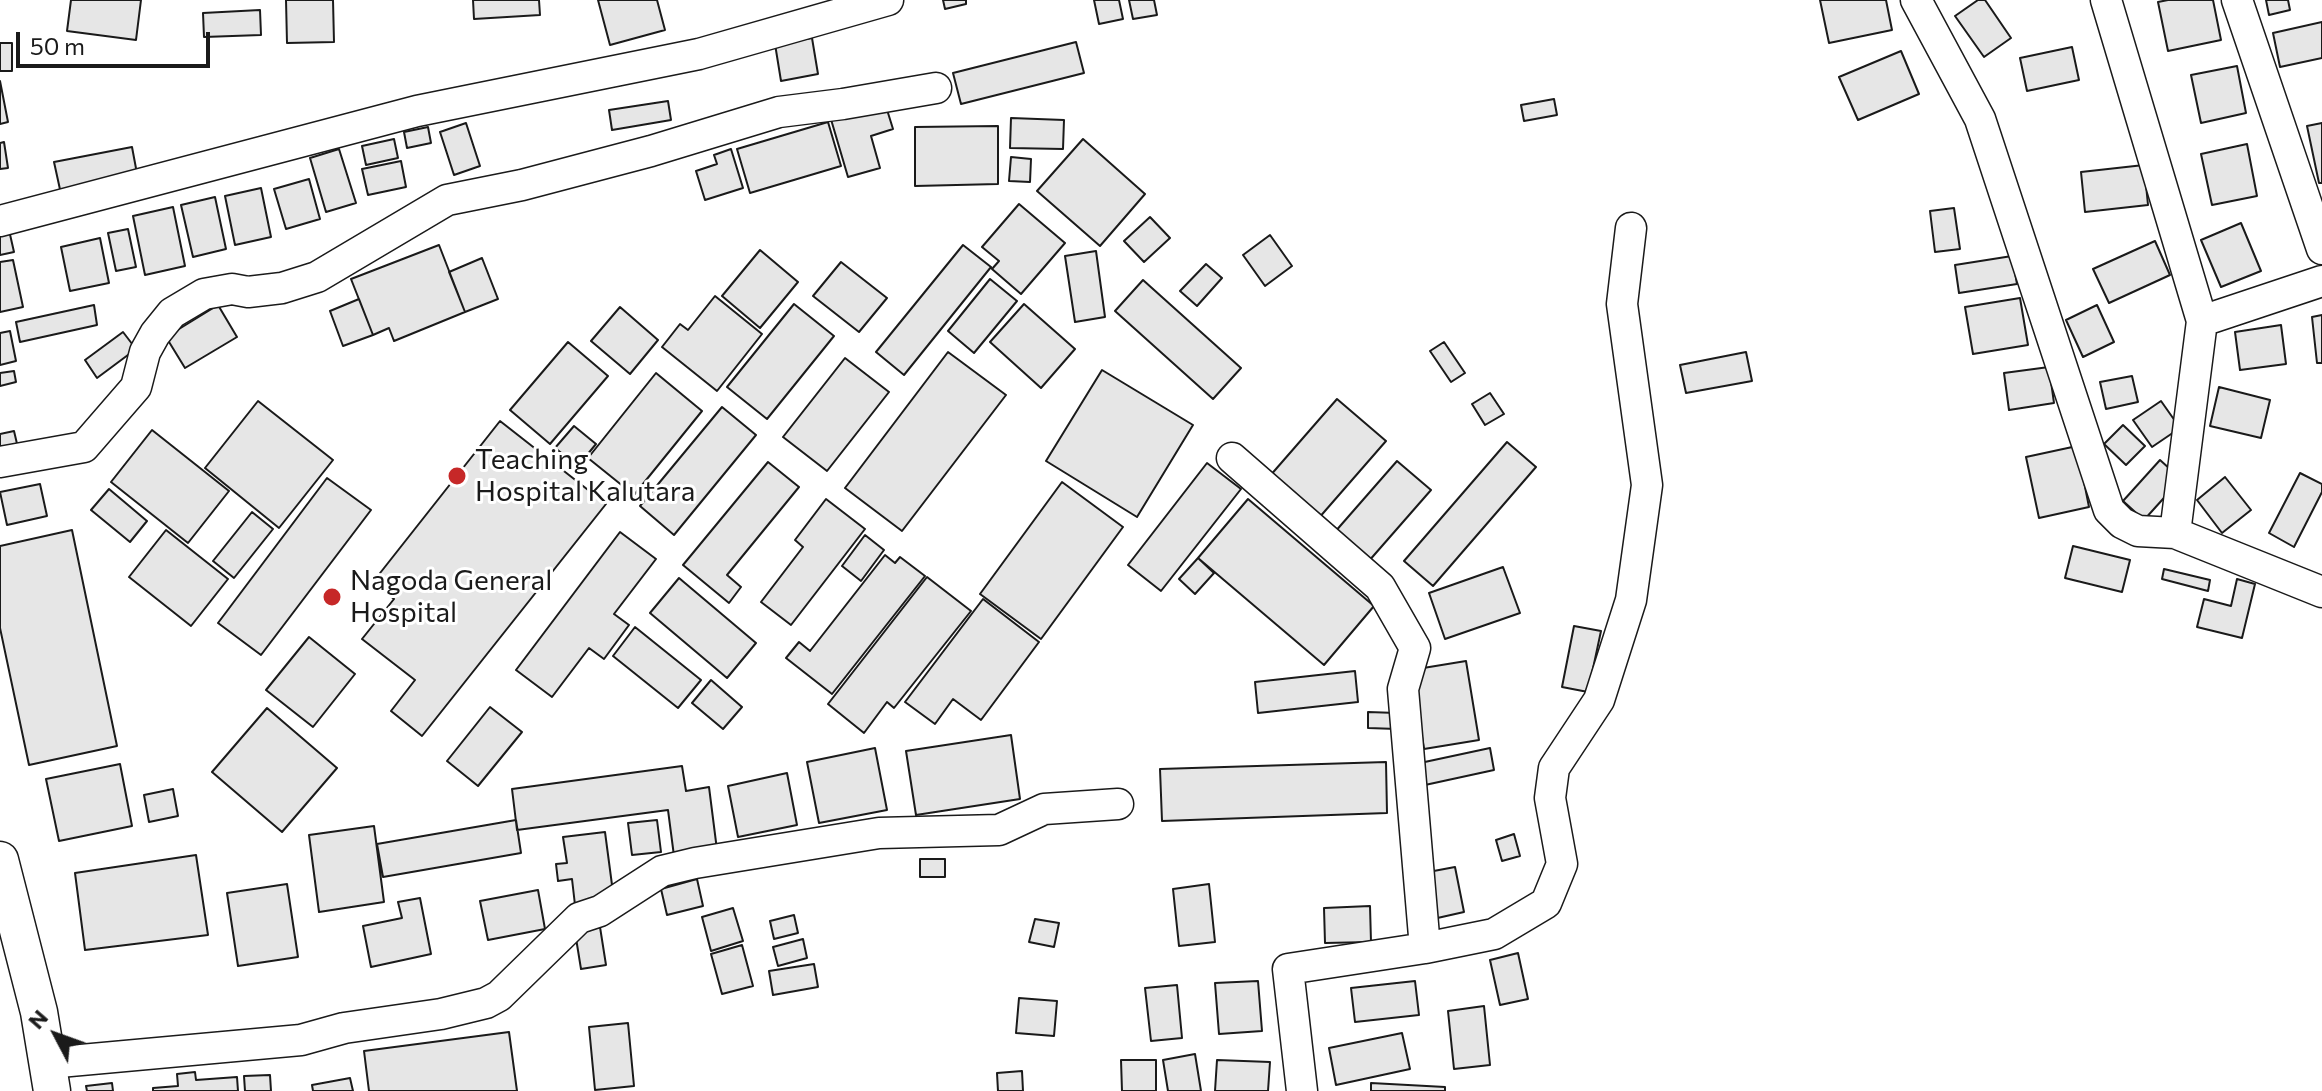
<!DOCTYPE html>
<html>
<head>
<meta charset="utf-8">
<style>
  body { margin:0 }
  #map { position:relative; width:2322px; height:1091px; overflow:hidden; background:#fff; font-family:Commissioner,sans-serif }
  canvas { display:block }
  .north { position:absolute; left:16px; top:995px; width:80px; height:80px; -webkit-text-stroke:6px #fff; paint-order:stroke; rotate:311deg; font-size:22px; font-weight:700; line-height:32px; text-align:center; color:#1a1a1a }
  .north::after { content:''; display:block; margin:auto; width:28px; height:36px; background:#1a1a1a; clip-path:polygon(50% 0,100% 100%,50% 72%,0 100%) }
  .scale { position:absolute; left:16px; top:32px; width:194px; height:36px; box-sizing:border-box; border:4px solid #1a1a1a; border-top:0; padding-left:10px; font-size:24px; line-height:28px; white-space:nowrap; color:#1a1a1a; -webkit-text-stroke:6px #fff; paint-order:stroke }
</style>
</head>
<body>
<div id="map">
<canvas width="2322" height="1091"></canvas>
<div class="north">N</div>
<div class="scale">50 m</div>
</div>
<script>
const c = document.querySelector('canvas').getContext('2d');
c.lineJoin = 'round';
function fill(path, color) { c.fillStyle = color; c.fill(path, 'evenodd'); }
function trace(path, color, width, dash) { c.strokeStyle = color; c.lineWidth = width; c.lineCap = dash ? 'butt' : 'round'; c.setLineDash(dash || []); c.stroke(path); }
function label(font, color, halo, rows, align = 'center') {
  c.font = font + ' Commissioner,sans-serif'; c.lineWidth = 6; c.setLineDash([]); c.textBaseline = 'middle'; c.strokeStyle = halo; c.fillStyle = color; for (const [text, x, y, turn = 0] of rows) {
    c.save(); c.translate(x, y); c.rotate((+turn || 0) * Math.PI / 180); c.textAlign = isNaN(turn) ? turn : align; if (halo) c.strokeText(text, 0, 0); c.fillText(text, 0, 0); c.restore();
  }
}
const building = new Path2D(`
  M71,0H141L136,40L67,31Z
  M286,0H333L334,42L287,43Z
  M473,0H539L540,15L474,19Z
  M598,0H657L665,30L610,45Z
  M943,0H966V4L945,9Z
  M1094,0H1119L1123,19L1099,24Z
  M1129,0H1154L1157,15L1133,19Z
  M1820,0H1886L1892,30L1829,43Z
  M1978,0H1985L2011,38L1984,57L1955,16Z
  M2168,0H2213L2221,40L2168,51L2158,2Z
  M2266,0H2288L2290,10L2269,15Z
  M260,10L261,35L204,37L203,13Z
  M2322,22V58L2280,67L2273,33Z
  M812,38L818,74L781,81L775,44Z
  M1076,42L1084,73L961,104L953,73Z
  M0,43H12V71H0Z
  M2072,47L2079,80L2027,91L2020,58Z
  M1901,51L1919,94L1858,120L1839,77Z
  M2237,66L2246,113L2201,123L2191,75Z
  M0,81L8,122L0,124Z
  M1554,99L1557,115L1524,121L1521,105Z
  M884,100L893,129L871,136L880,168L848,177L830,116Z
  M668,101L671,120L612,130L609,110Z
  M1011,118L1064,120L1063,149L1010,148Z
  M828,122L841,166L750,193L737,149Z
  M466,123L480,166L454,175L440,132Z
  M2322,123V183H2319L2307,126Z
  M998,126V184L915,186V127Z
  M428,127L431,143L407,148L404,132Z
  M394,139L398,158L366,165L362,146Z
  M1083,139L1145,194L1100,246L1037,191Z
  M4,142L8,168L0,169V143Z
  M2247,144L2257,196L2212,205L2201,154Z
  M132,147L138,179L61,194L54,162Z
  M339,149L356,203L326,212L310,158Z
  M731,149L743,188L705,200L696,171L717,164L714,155Z
  M1011,157L1031,159L1030,182L1009,181Z
  M401,161L406,187L368,195L362,169Z
  M2144,165L2148,205L2085,212L2081,172Z
  M309,179L320,219L286,229L274,189Z
  M261,188L271,237L235,245L225,196Z
  M215,197L226,249L193,257L181,205Z
  M1019,204L1065,243L1021,294L992,269L999,261L982,247Z
  M173,207L185,266L145,275L133,216Z
  M1954,208L1960,249L1935,252L1930,211Z
  M1150,217L1170,238L1144,262L1124,241Z
  M2241,223L2261,271L2221,287L2201,240Z
  M128,229L136,267L116,271L108,233Z
  M9,230L14,252L0,255V232Z
  M1270,235L1292,266L1265,286L1243,255Z
  M100,238L109,283L70,291L61,247Z
  M2155,241L2170,275L2109,303L2093,269Z
  M439,245L465,312L394,341L389,328L373,335L351,279Z
  M963,245L991,267L904,375L876,352Z
  M760,250L798,282L760,328L722,296Z
  M1096,251L1105,317L1075,322L1065,256Z
  M2012,256L2017,284L1959,293L1955,265Z
  M482,258L498,299L465,312L449,272Z
  M13,260L23,307L0,312V262Z
  M841,262L887,298L859,332L813,296Z
  M1206,264L1222,278L1197,306L1180,291Z
  M990,279L1017,301L974,353L948,331Z
  M1143,280L1241,368L1213,399L1115,311Z
  M715,296L762,334L717,391L662,347L680,324L688,330Z
  M2020,298L2028,345L1973,354L1965,307Z
  M359,299L373,335L343,346L330,311Z
  M794,304L834,336L767,419L727,387Z
  M1024,304L1075,349L1041,388L990,342Z
  M94,305L97,325L20,342L16,322Z
  M218,305L237,337L185,368L166,337Z
  M2097,305L2114,342L2083,357L2066,320Z
  M620,307L658,340L630,374L591,341Z
  M2322,315V363H2317L2312,317Z
  M2281,325L2286,364L2240,370L2235,332Z
  M10,331L16,361L0,365V333Z
  M123,332L136,349L97,378L85,360Z
  M568,342L608,376L550,444L510,410Z
  M1444,342L1465,373L1451,382L1430,351Z
  M948,352L1006,395L902,531L845,488Z
  M1746,352L1752,381L1686,393L1680,365Z
  M845,358L889,392L827,471L783,437Z
  M2049,367L2054,403L2009,410L2004,373Z
  M1102,370L1193,425L1137,517L1046,461Z
  M14,371L16,382L0,386V373Z
  M656,373L702,411L634,495L588,458Z
  M2132,376L2138,402L2106,409L2100,382Z
  M2219,387L2270,400L2261,438L2210,426Z
  M1490,393L1504,414L1485,425L1472,404Z
  M1337,399L1386,441L1318,519L1269,477Z
  M258,401L333,460L279,528L205,468Z
  M2161,401L2180,428L2152,447L2133,420Z
  M722,407L756,435L674,535L640,506Z
  M500,421L606,504L422,736L391,711L415,680L362,639L394,599L373,582Z
  M2123,425L2145,446L2126,465L2104,444Z
  M574,426L596,444L578,466L555,448Z
  M152,430L229,491L188,543L111,482Z
  M14,431L18,448L0,453V434Z
  M1507,442L1536,467L1433,586L1404,561Z
  M2077,446L2089,507L2039,518L2026,457Z
  M2160,460L2181,479L2144,520L2123,501Z
  M1397,461L1431,490L1368,562L1334,533Z
  M768,462L799,487L727,575L741,587L729,603L683,565Z
  M1207,463L1241,489L1161,591L1128,565Z
  M2300,473L2322,484V492L2294,547L2269,533Z
  M2225,477L2251,510L2222,533L2197,500Z
  M327,478L371,510L261,655L218,623Z
  M1062,482L1123,527L1041,639L980,594Z
  M40,484L47,516L7,525L0,492Z
  M109,489L147,521L130,542L91,510Z
  M826,499L865,529L791,625L761,602L803,547L795,540Z
  M1248,499L1374,606L1324,665L1198,558Z
  M252,512L273,529L234,578L213,561Z
  M72,530L117,746L29,765L0,628V546Z
  M166,530L228,579L191,626L129,577Z
  M620,532L656,559L614,614L629,625L604,659L589,648L552,697L516,670Z
  M865,535L884,550L861,581L842,566Z
  M2073,546L2130,560L2122,592L2065,578Z
  M885,555L895,563L900,557L925,576L832,694L786,658L799,642L810,651Z
  M1198,558L1214,573L1195,594L1179,579Z
  M1503,567L1520,613L1445,639L1429,593Z
  M2164,569L2210,580L2208,591L2162,579Z
  M927,577L971,611L894,708L887,702L864,733L828,704Z
  M679,578L756,643L727,678L650,613Z
  M2237,579L2255,584L2242,638L2197,627L2204,599L2231,606Z
  M983,599L1039,642L981,720L953,699L935,724L905,702Z
  M1574,626L1601,631L1588,692L1562,687Z
  M635,627L701,680L678,708L613,656Z
  M309,637L355,674L313,727L266,690Z
  M1466,661L1479,740L1424,749L1411,670Z
  M1355,671L1358,702L1258,713L1255,682Z
  M711,680L742,707L723,729L692,703Z
  M490,707L522,732L478,786L447,761Z
  M267,708L337,768L282,832L212,772Z
  M1368,712L1397,713V729L1368,728Z
  M1011,735L1020,799L916,815L906,751Z
  M875,748L887,810L819,823L807,762Z
  M1490,748L1494,770L1425,785L1420,763Z
  M1386,762L1387,813L1162,821L1160,769Z
  M120,764L132,826L59,841L46,779Z
  M682,766L686,791L709,787L717,850L674,856L668,810L517,830L512,789Z
  M787,773L797,825L738,837L728,786Z
  M173,789L178,816L149,822L144,795Z
  M516,820L521,853L383,877L377,844Z
  M657,820L661,852L632,855L628,823Z
  M374,826L384,902L319,912L309,835Z
  M605,832L614,900L575,905L572,879L558,881L556,864L567,863L563,837Z
  M1514,834L1520,856L1502,861L1496,840Z
  M196,855L208,935L85,950L75,873Z
  M920,859H945V877H920Z
  M1455,867L1464,912L1433,919L1423,873Z
  M697,879L703,906L667,915L661,889Z
  M287,884L298,957L238,966L227,893Z
  M1209,884L1215,942L1179,946L1173,889Z
  M538,890L545,929L488,940L480,901Z
  M420,898L431,954L371,967L363,926L402,918L398,902Z
  M1370,906L1371,942L1325,943L1324,908Z
  M733,908L743,941L711,951L702,917Z
  M794,915L798,933L774,939L770,921Z
  M1035,919L1059,923L1054,947L1029,942Z
  M600,927L606,965L581,969L575,932Z
  M803,939L807,958L778,966L773,947Z
  M742,945L753,986L722,994L711,954Z
  M1518,953L1528,999L1500,1005L1490,960Z
  M814,964L818,987L773,995L769,971Z
  M1258,981L1262,1031L1219,1034L1215,983Z
  M1415,981L1419,1015L1355,1022L1351,988Z
  M1177,985L1182,1038L1151,1041L1145,988Z
  M1019,998L1057,1001L1054,1036L1016,1033Z
  M1484,1006L1490,1065L1454,1069L1448,1011Z
  M628,1023L634,1086L595,1090L589,1027Z
  M509,1032L517,1091H369L364,1051Z
  M1402,1033L1410,1069L1336,1085L1329,1048Z
  M1195,1054L1201,1091H1168L1163,1060Z
  M1121,1060H1156V1091H1122Z
  M1217,1060L1270,1062L1268,1091H1215Z
  M1022,1071L1023,1091H998L997,1073Z
  M195,1072L196,1080L237,1077L238,1091H153V1088L178,1086L177,1074Z
  M270,1075L271,1091H245L244,1076Z
  M350,1078L353,1091H313L312,1085Z
  M112,1083L113,1091H87L86,1086Z
  M1371,1083L1445,1087V1091H1371Z`);
fill(building, '#e6e6e6');
trace(building, '#1a1a1a', 2);
const minor = new Path2D(`
  M1916,0L1980,119L2109,510L2122,523L2138,531L2175,533L2322,592
  M2106,0L2202,321L2175,533
  M2237,0L2322,249
  M0,221L417,111L699,54L888,0
  M2202,321L2322,281
  M1232,458L1380,587L1415,648L1403,689L1425,948
  M0,462L84,447L136,387L145,352L155,334L172,313L204,294L232,289L248,292L282,288L317,277L447,200L522,185L651,151L779,112L843,104L936,88
  M48,1063L301,1040L344,1028L441,1014L486,1003L499,996L579,918L600,911L662,871L695,863L879,833L999,830L1044,809L1118,804
  M1302,1091L1288,969L1425,948L1494,934L1546,903L1562,864L1550,798L1554,768L1599,700L1631,600L1647,485L1622,304L1631,228`);
const major = new Path2D(`
  M0,860L39,1012L52,1091`);
trace(minor, '#1a1a1a', 33);
trace(major, '#1a1a1a', 39);
trace(minor, '#fff', 30);
trace(major, '#fff', 36);
for (const [x, y, r, color] of [
  [457,476,10,"#c62828"],
  [332,597,10,"#c62828"]
]) { const dot = new Path2D(); dot.arc(x, y, r, 0, 2 * Math.PI); c.fillStyle = color; c.fill(dot); trace(dot, '#fff', 3); }
label('28px', '#1a1a1a', '#fff', [
  ["Teaching",475,460],
  ["Hospital Kalutara",475,492],
  ["Nagoda General",350,581],
  ["Hospital",350,613]
], 'left');
</script>
</body>
</html>
